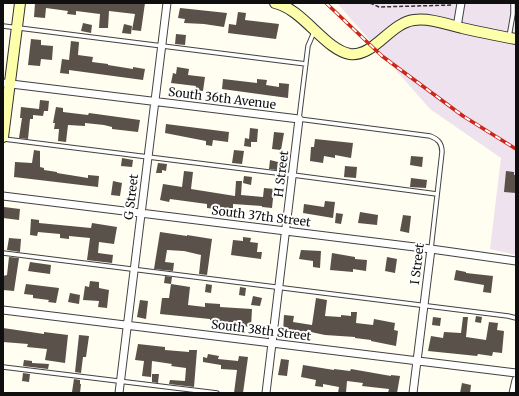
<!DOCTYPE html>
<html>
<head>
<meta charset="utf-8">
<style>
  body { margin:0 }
  #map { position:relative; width:519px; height:396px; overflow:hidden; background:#fffef0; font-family:Merriweather,serif }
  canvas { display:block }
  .frame { position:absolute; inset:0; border:4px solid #0f0f0f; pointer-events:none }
</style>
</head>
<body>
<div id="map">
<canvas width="519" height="396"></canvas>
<div class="frame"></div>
</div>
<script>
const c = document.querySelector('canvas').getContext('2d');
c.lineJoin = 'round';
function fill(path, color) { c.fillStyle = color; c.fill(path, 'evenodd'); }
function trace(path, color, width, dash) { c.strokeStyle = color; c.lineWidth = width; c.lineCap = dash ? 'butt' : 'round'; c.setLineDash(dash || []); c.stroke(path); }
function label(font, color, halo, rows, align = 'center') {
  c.font = font + ' Merriweather,serif'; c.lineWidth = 4; c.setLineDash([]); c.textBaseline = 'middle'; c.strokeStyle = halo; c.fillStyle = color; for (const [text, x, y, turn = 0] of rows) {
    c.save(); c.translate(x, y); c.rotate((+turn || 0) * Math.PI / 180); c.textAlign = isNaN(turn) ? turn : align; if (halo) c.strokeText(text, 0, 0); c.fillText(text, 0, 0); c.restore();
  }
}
fill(new Path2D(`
  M337,3H516V255L490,249L501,158L430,109Z`), '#eee2ee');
fill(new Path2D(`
  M35,3H145L141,31L132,30L135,14L109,11L108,28H99L100,14L76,11V15L67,14L68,11L46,8L45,18L34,17Z
  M180,8L227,13L224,27L204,24L184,23L185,19L178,18Z
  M238,12L246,13L245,20L279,24L276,39L228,33L229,24L236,25Z
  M83,23L92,25L91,33L81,31Z
  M124,24L132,26L131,34L122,33Z
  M176,34L186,35L185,45L175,44Z
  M31,39L41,40V45L53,46L52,60L41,59L40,66L28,65Z
  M71,41L79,42L78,55L93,57L92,62L108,64V65L133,69V67L145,69L143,80L69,70V74L60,73L62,59L69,60Z
  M177,67L189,69L188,75L205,77L203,91L195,90L196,86L171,83L173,73L176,74Z
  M223,79L257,83V79L267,80L266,85L279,87V83L289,84L288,98L222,89Z
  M40,100L49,101L48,111H44L43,116L33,115V119H30L28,139L19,138L22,118H20L21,107L39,109Z
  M56,107L63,108V112L88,115L89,113L140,120L138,132L112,129V127L104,125L85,123V126L68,125L66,142L58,141L59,129H54L55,123H53Z
  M166,124L229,132L228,142L213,140L212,146L206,145V141L165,133Z
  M250,128L258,129L257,142H251V147L244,146L245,138L249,139Z
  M274,132L284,133L281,150L272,149Z
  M315,139L353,143L351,158L335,155V158L324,156L323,163L310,161L311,147H314Z
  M34,150L40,151V167L44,168V170L57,172V173L88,178V175L99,176L98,187L14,177L15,162L32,163Z
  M234,150L244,151L242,164L232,163Z
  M411,156L423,157L422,167L410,165Z
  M122,158L133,160L132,167L121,166Z
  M270,160L278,162L277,170L269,169Z
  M158,163L167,164L166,171L162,170V173H156Z
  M345,166L357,167L356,178L344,177Z
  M184,171L193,172L191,189L235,196L236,181H242L241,195L263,197L264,188L274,189L272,208L262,207V206L233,204V209L216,208L215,209L207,208V204L170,199L169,202L160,200L163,184L182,187Z
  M506,171L514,172V175H516V193L504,192Z
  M244,176L252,177L251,185L243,183Z
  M411,178L427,180L426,188L410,187Z
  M113,181L122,183L120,196L111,195Z
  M325,201L335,202L333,218L303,213L304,204L324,207Z
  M4,207L20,209L19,220L3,218Z
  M360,212L378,215L377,225L358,223Z
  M336,213L343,214L341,224L335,223Z
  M403,215L411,216L409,233L400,231Z
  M31,219L39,220V223L91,228L92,223L117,227L114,244L99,242L98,253L113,255L112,263L87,260L90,238L69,236V239L60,238V234L38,232L37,236L30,235Z
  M160,232L187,236V235L212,239L207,275L199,274L201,255L184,251L167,250L165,262L174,263L173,271L154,269Z
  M243,237L251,238L250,242L258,243L257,252H262L261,259L231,255L233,240L243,241Z
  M9,238L21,239L20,252L7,250Z
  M301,250L321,251L320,268L313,267V261L299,259Z
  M332,253L355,257V259L367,260L366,271L353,269V272L330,270Z
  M9,257L19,258L14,291L3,290V276L7,275Z
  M387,257L397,259L395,273L385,271Z
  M30,262L51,265L50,274L28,271Z
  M456,270L466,272V273L493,276L491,293L483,292L484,285L454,280Z
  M165,276L172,277L171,284L164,283Z
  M90,281L99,282V288L109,290L107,308L98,307L99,301L83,300L85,286L89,287Z
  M26,284L59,288L56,303L48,302L49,300L33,298V295L24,294Z
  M171,284L190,287L188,305L205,307V303L220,304V307L252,309L251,327L242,326L243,324L210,320V319L160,314L162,298H169Z
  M206,284L212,285L211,293L205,292Z
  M240,287L246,288L245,296L239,295Z
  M70,293L80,295L79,304L68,302Z
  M253,296L262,298L260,306L251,305Z
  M316,298L327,300L325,316L341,317V315L351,316V312H357L356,323L373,325L374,319L395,323L394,330L398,331L396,346L371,341V340L355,338V337L325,335L306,331V332L292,330V332L283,331L284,315L294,316L293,322L312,325Z
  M140,300L148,301L146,319L137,317Z
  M476,316L482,317L481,323L475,322Z
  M433,317L441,318L440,326L432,325Z
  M463,317H468L466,337L486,340L489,322L498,323L497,330L504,331L502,353L493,352L492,356L478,354L477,356L428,351L431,336L443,338L444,332L461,333Z
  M3,328L44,334V332L68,335L65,363L45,360L47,349L27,347L28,344L3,342Z
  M79,335L89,336L86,357H83L81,373L75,372Z
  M138,344L165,347V350L189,352V350H197L194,387L169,384L170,380L185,381L186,368L171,366L172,364L152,361L151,377L142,376L144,361L135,360Z
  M208,354L219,356L218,359L238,361L239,356L248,357L243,393H234L237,370L221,369V365L203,362V357L207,358Z
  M281,359L289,360L287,376L278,375Z
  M24,360L32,361V363L49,364L48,369L23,366Z
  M303,365L334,370V369L350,371L351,369L391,376V375L400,376L397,393H388L389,389L362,386L363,383L347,381L346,393H338L339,387L323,384V387L315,386L316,380L301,377Z
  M23,373L30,374L29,382L22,381Z
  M152,374H159L158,383L152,382Z
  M74,379L80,380V384H81L80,393L72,392Z
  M462,383L471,385L470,393H460Z`), '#59514a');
const lane = new Path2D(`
  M3,26L306,64
  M314,32L308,46L299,119L430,136C438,139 442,143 442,152L431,249
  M509,37L513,14V3
  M4,139L293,175L437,194
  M3,253L508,316L516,318
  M3,367L217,393`);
const street = new Path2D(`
  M457,27L461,3
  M3,83L299,119L266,393
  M3,196L431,249L516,261
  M3,310L516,373
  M119,393L167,3
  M413,393L431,249
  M513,393L516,380`);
const secondary = new Path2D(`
  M275,3C303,9 325,50 350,54C374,57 390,23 414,20C430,18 446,24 462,28C480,32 498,36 516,39
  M3,137L20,3`);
trace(lane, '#424242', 5.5);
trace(street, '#424242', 9);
trace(secondary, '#313131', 12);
trace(new Path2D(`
  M370,3L379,7L453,5`), '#313131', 1.5, [4, 2]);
trace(lane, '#fff', 3.5);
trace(street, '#fff', 7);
trace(secondary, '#feffab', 10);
const rail = new Path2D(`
  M326,3L382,56L463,116L516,149`);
trace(rail, '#cd2519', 3.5);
trace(rail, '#fff', 2, [6]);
label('12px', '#0f0f0f', '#fff', [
  ["South 36th Avenue",222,99,7],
  ["H Street",282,174,-83],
  ["G Street",132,197,-83],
  ["South 37th Street",261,217,7],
  ["I Street",418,264,-83],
  ["South 38th Street",261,331,7]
]);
</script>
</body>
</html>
